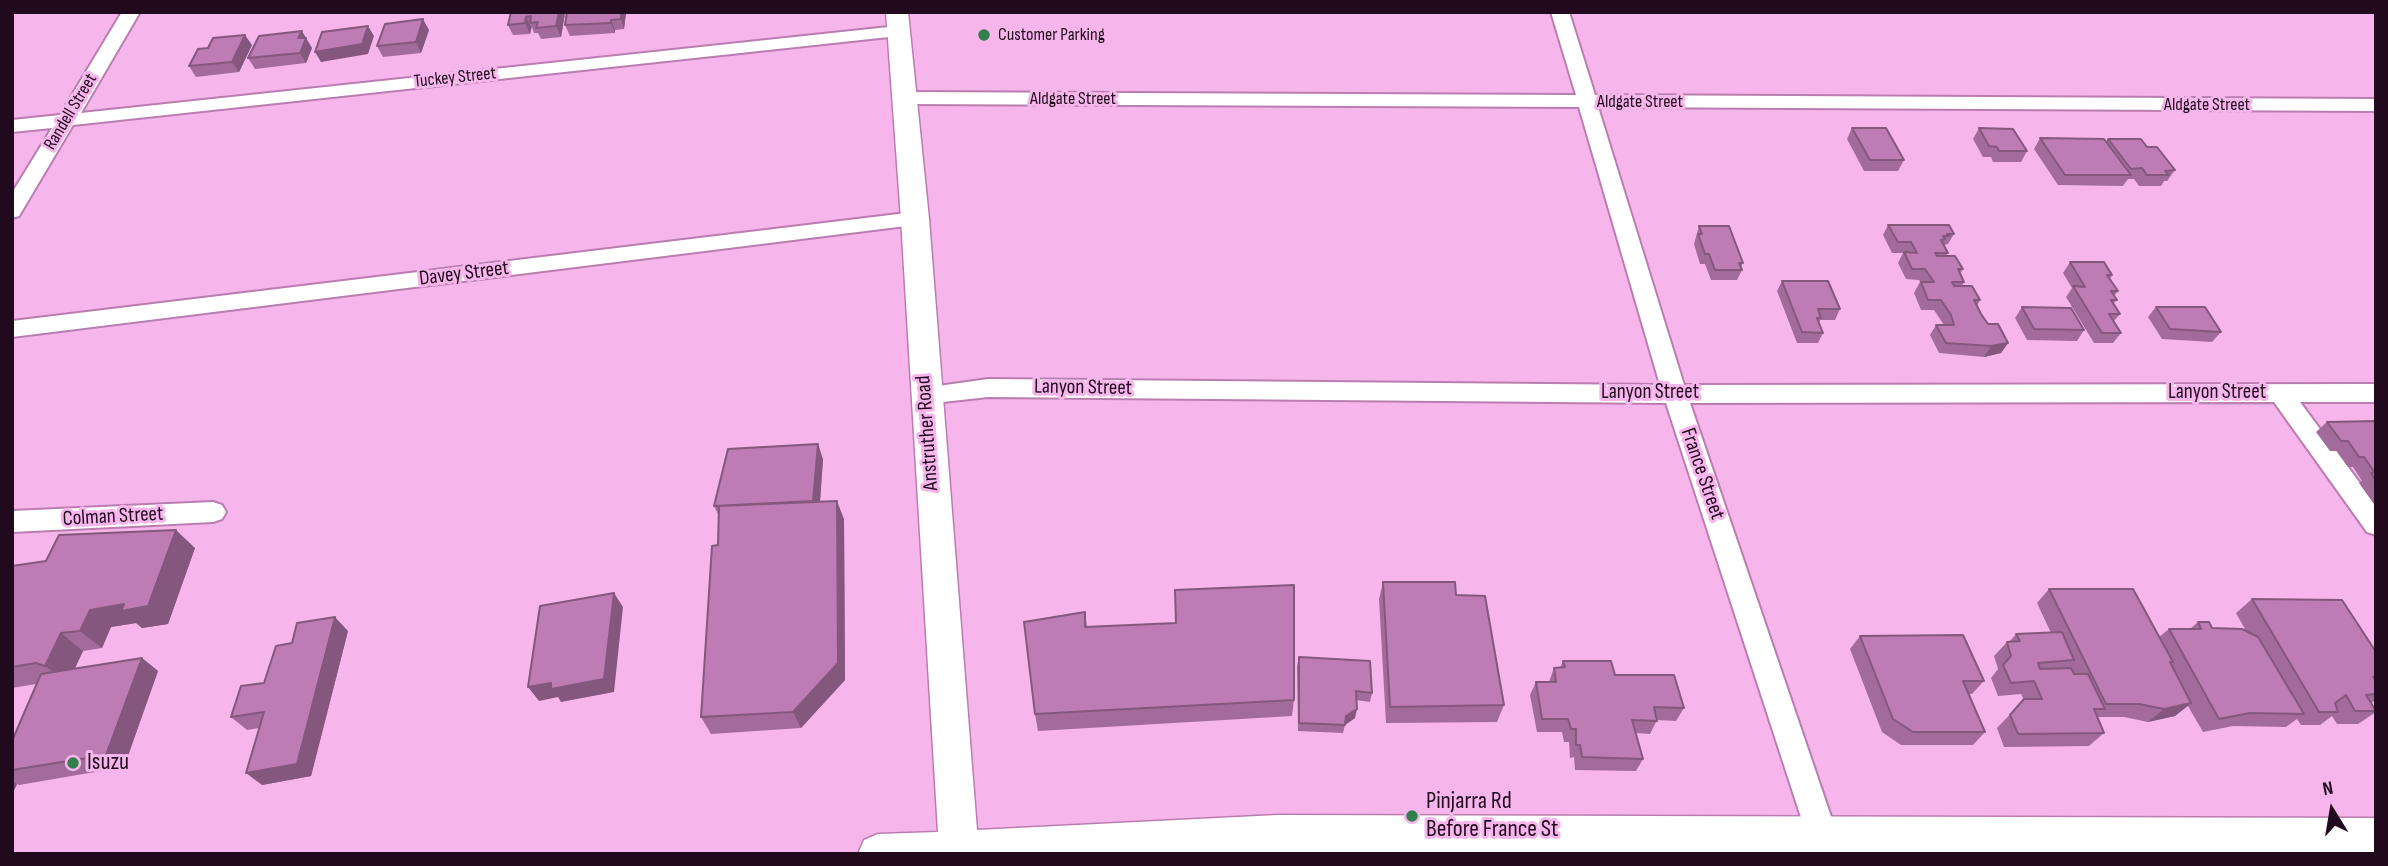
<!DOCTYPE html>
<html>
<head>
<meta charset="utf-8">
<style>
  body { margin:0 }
  #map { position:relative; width:2388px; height:866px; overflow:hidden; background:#f6b6ec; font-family:"Sofia Sans Condensed",sans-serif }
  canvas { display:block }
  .frame { position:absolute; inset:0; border:14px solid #210a1e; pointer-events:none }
  .north { position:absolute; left:2297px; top:775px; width:70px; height:70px; -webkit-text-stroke:5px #f6b6ec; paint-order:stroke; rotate:349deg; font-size:19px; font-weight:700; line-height:28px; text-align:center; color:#210a1e }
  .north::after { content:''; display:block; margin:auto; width:24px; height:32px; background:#210a1e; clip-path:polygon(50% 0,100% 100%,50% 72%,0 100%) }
</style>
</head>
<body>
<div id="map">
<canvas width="2388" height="866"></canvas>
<div class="frame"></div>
<div class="north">N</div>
</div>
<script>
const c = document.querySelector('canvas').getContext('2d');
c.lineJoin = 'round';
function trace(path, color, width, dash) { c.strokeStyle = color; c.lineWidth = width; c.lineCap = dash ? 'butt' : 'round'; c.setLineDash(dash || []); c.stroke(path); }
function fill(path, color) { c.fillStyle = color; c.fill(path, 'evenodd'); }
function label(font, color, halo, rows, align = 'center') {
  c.font = font + ' "Sofia Sans Condensed",sans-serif'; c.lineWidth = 6; c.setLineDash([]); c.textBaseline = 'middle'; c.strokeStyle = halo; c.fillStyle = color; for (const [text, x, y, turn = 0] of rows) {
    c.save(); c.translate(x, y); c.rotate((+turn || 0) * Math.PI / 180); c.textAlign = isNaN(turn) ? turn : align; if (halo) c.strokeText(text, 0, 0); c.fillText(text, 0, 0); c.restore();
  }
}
const minor = new Path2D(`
  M122,12H140L81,113L898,26L907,31L898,36L73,125L19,216L12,218V193L52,128L12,132V120L60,115Z
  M1551,12H1569L1595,95L2376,99V111L1598,107L1684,385L2376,384V402H2300L2376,505V535L2367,532L2274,402L1690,403L1841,846L1837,854H1813L1666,403L988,397L925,404L917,401L913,395L917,389L988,379L1660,385L1579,107L904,104L894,98L904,92L1576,95Z
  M915,212L922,214L926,219L922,224L12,337V321Z
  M213,502L222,505L226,512L222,519L213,522L12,532V511Z`);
const major = new Path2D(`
  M886,12H908L929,219L977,830L1278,815L2376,818V854H858L864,840L878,834L938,832L901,219Z`);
trace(minor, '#ba7db0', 4);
trace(major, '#ba7db0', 3);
fill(minor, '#fff');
fill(major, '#fff');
fill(new Path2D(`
  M511,12L565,13L561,37L541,39L538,33H534L532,27L530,34L513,35L508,25Z
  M626,13L624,29L615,30V33L570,36L565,25Z
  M429,30L421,53L383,57L377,46Z
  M305,38L312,48L306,63L255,69L248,58Z
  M252,45L239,72L196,77L189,66Z
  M1852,128L1904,160L1898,171H1864L1847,139Z
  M1979,128L2027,151L2021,162H1993L1991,157H1983L1973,139Z
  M2040,138L2106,141L2108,139L2147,147L2175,170L2167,181H2164L2161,186H2139L2134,179H2128L2123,186L2058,185L2034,149Z
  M1888,225L1954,234L1948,244L1944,245L1948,253L1946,256L1963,269L1960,274L1964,282L1962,286L1980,300L1977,306L1981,314L1988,324L2008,343L2001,353L1984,357L1939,353L1930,335L1936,325H1944L1934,310H1921L1914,293L1920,282L1919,280L1906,279L1898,263L1903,253H1892L1883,235Z
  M1699,226L1743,263L1741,267L1742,270L1737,280H1711L1705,264H1700L1694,244Z
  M2070,262L2112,275L2110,279L2118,291L2114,296L2117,300L2113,304L2120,314L2114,321L2121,333L2113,343H2094L2066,297L2072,288L2063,273Z
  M1782,281L1840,309L1835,320H1820L1819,323L1823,333L1818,343H1797L1777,291Z
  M2022,307L2084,330L2077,341L2027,340L2015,318Z
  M2156,307L2221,332L2212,342L2162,339L2148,317Z
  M2376,421V507L2359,483L2362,481L2353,467H2348L2337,451H2330L2316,432L2327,422Z
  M823,459L820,501L844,519L845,680L801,728L711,734L701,717L718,545L719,516L714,506Z
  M195,548L168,624L142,628L136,623L111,627L102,648L83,651L75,668L142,658L158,671L124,767L19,785L17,784L12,795V741L36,684L12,688V566Z
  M1383,582L1456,595L1504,705L1497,722L1386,723L1379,599Z
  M2049,589L2159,637L2169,629H2190L2198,622L2212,628L2246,631L2236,613L2252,599L2376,652V700L2371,703L2376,710V712L2358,724H2337L2332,716L2320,725H2301L2297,719L2286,727L2233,726L2203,732L2188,706L2175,716L2148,722L2124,717H2097L2104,733L2089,746L2004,747L1997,728L2024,700L2021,694L1998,696L1991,678L1998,669L1994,656L2007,642H2009L2016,634L2051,633L2037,603Z
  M1085,612L1087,627L1294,700L1292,716L1038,731L1035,714Z
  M348,631L311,776L262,785L259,728L247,730L231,717L264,683L292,643Z
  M1860,636L1984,681L1972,694H1968L1985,732L1973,745H1901L1882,732L1850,649Z
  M1299,657L1372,693L1370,702L1356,700L1355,718L1345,725L1343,733L1298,731L1297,666Z
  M1563,661L1615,675L1684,708L1676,721L1657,720L1650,734L1636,733L1643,759L1636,771L1575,770L1574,757L1570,758L1569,742H1564L1562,732H1537L1530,695L1536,682H1549L1554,668H1560Z`), '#a36b9b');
fill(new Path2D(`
  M559,12H565V13L561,37L556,26Z
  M621,12H626V13L624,29L621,19Z
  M526,17L531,27L530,34L525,23Z
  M423,19L429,30L421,53L416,42Z
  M611,20L615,30V33L611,23Z
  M368,26L374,36L368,54L321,62L315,52Z
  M302,31L312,48L306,63L300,53L298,38Z
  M245,35L252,45L239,72L232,62Z
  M2008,343L2001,353L1984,357L1991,346Z
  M818,444L823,459L819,516L813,501Z
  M837,501L844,519L845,680L801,728L793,712Z
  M176,530L195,548L168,624L142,628L136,623L111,627L102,648L80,631L90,610Z
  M614,593L623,607L614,692L561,702L558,697L539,701L528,687Z
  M335,617L348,631L311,776L262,785L246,773Z
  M61,633L83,651L68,683L45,666Z
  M142,658L158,671L124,767L106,755Z
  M2191,703L2175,716L2148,722L2164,709Z
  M1357,709L1355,718L1345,725L1346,716Z
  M12,781L17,784L12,795Z`), '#85577e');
const building = new Path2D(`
  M511,12H559L556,26L536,28L538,22L530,23L531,16L526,17L525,23L508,25Z
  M567,12H621V19L611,20V23L565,25Z
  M423,19L416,42L377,46L385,24Z
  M368,26L362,44L315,52L322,32Z
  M302,31L298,38H306L300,53L248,58L259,36Z
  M245,35L232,62L189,66L198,49L208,48L213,38Z
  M1852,128H1886L1904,160H1870Z
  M1979,128L2013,129L2027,151H1999L1997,147L1989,146Z
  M2040,138L2104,139L2131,175H2065Z
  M2108,139H2141L2147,147H2157L2175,170L2165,171L2169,175H2147L2142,168L2131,169Z
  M1888,225H1949L1954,234H1947L1949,236H1943L1945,239L1941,240L1948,253H1935L1937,256H1955L1963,269H1958L1964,282H1952L1954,286H1972L1980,300H1974L1981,314L1988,324H1998L2008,343L1991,346L1946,343L1936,325H1954L1951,315L1941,300H1928L1921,282H1934L1925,269H1912L1904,252L1917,253L1911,242H1898Z
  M1699,226H1729L1743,263H1739L1742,270H1715L1709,254H1705L1698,234H1702Z
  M2070,262H2104L2112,275H2107L2118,291H2111L2117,300H2111L2120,314H2109L2121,333H2102L2073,286L2085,287Z
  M1782,281H1828L1840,309H1818L1821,318H1817L1823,333L1802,332Z
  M2022,307L2071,308L2084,330L2034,329Z
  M2156,307H2205L2221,332L2170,329Z
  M2376,421V481L2371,473H2375L2364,457H2359L2348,441H2341L2327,422Z
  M818,444L813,501L714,506L728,449Z
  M837,501L838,663L793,712L701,717L712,546L718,545L719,506Z
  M176,530L148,606L121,611L124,604L90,610L80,631L61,633L45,666L36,663L12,667V566L46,561L59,535Z
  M1383,582H1455L1456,595L1485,596L1504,705L1390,707Z
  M1294,585V700L1035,714L1024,622L1085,612V627L1176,623L1175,590Z
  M2049,589H2133L2173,662H2170L2191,703L2164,709L2139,704H2106Z
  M614,593L604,679L551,689V683L528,687L540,606Z
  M2252,599L2342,600L2376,652V677H2373L2376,681V694L2366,695L2376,711H2355L2346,695L2335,703L2338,712H2319Z
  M335,617L297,764L246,773L264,712L231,717L241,686L264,683L276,646L292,643L297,623Z
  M2198,622H2209L2212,628L2242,629L2258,637L2304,714L2250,713L2219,719L2169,629H2201Z
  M2062,632L2074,660L2038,663L2040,669L2071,668L2074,674H2088L2105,709H2094L2104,733L2018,734L2010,715L2024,699H2042L2034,681L2011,683L2003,665L2011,656L2007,642L2020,641L2016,634Z
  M1963,635L1984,681H1963L1985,732H1913L1893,719L1860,636Z
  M1299,657L1370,661L1372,693L1356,691L1357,709L1346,716L1345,725L1299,723Z
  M142,658L106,755L12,770V741L41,674Z
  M1563,661H1611L1615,675H1674L1684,708L1654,707L1657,721L1632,720L1643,759L1582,757L1580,745H1576V729H1571L1568,719H1542L1536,682H1556L1554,668L1565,667Z`);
fill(building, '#be7cb4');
trace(building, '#85577e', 2);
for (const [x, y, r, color] of [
  [984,35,7,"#337e4d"],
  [73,763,7,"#337e4d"],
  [1412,816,7,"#337e4d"]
]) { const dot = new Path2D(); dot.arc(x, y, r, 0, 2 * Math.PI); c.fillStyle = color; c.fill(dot); trace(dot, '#f6b6ec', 2.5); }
label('18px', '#210a1e', '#f6b6ec', [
  ["Customer Parking",998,35]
], 'left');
label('18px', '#210a1e', '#f6b6ec', [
  ["Tuckey Street",455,78,-6],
  ["Aldgate Street",1073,99],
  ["Aldgate Street",1640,102],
  ["Aldgate Street",2207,105],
  ["Randell Street",71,112,-59]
]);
label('21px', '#210a1e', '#f6b6ec', [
  ["Davey Street",464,274,-7],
  ["Lanyon Street",1083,388,1],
  ["Lanyon Street",1650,393],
  ["Lanyon Street",2217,393],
  ["Anstruther Road",928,433,-94],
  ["France Street",1702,474,71],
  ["Colman Street",113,517,-3]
]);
label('24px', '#210a1e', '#f6b6ec', [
  ["Isuzu",87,763],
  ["Pinjarra Rd",1426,802],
  ["Before France St",1426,830]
], 'left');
</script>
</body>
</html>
